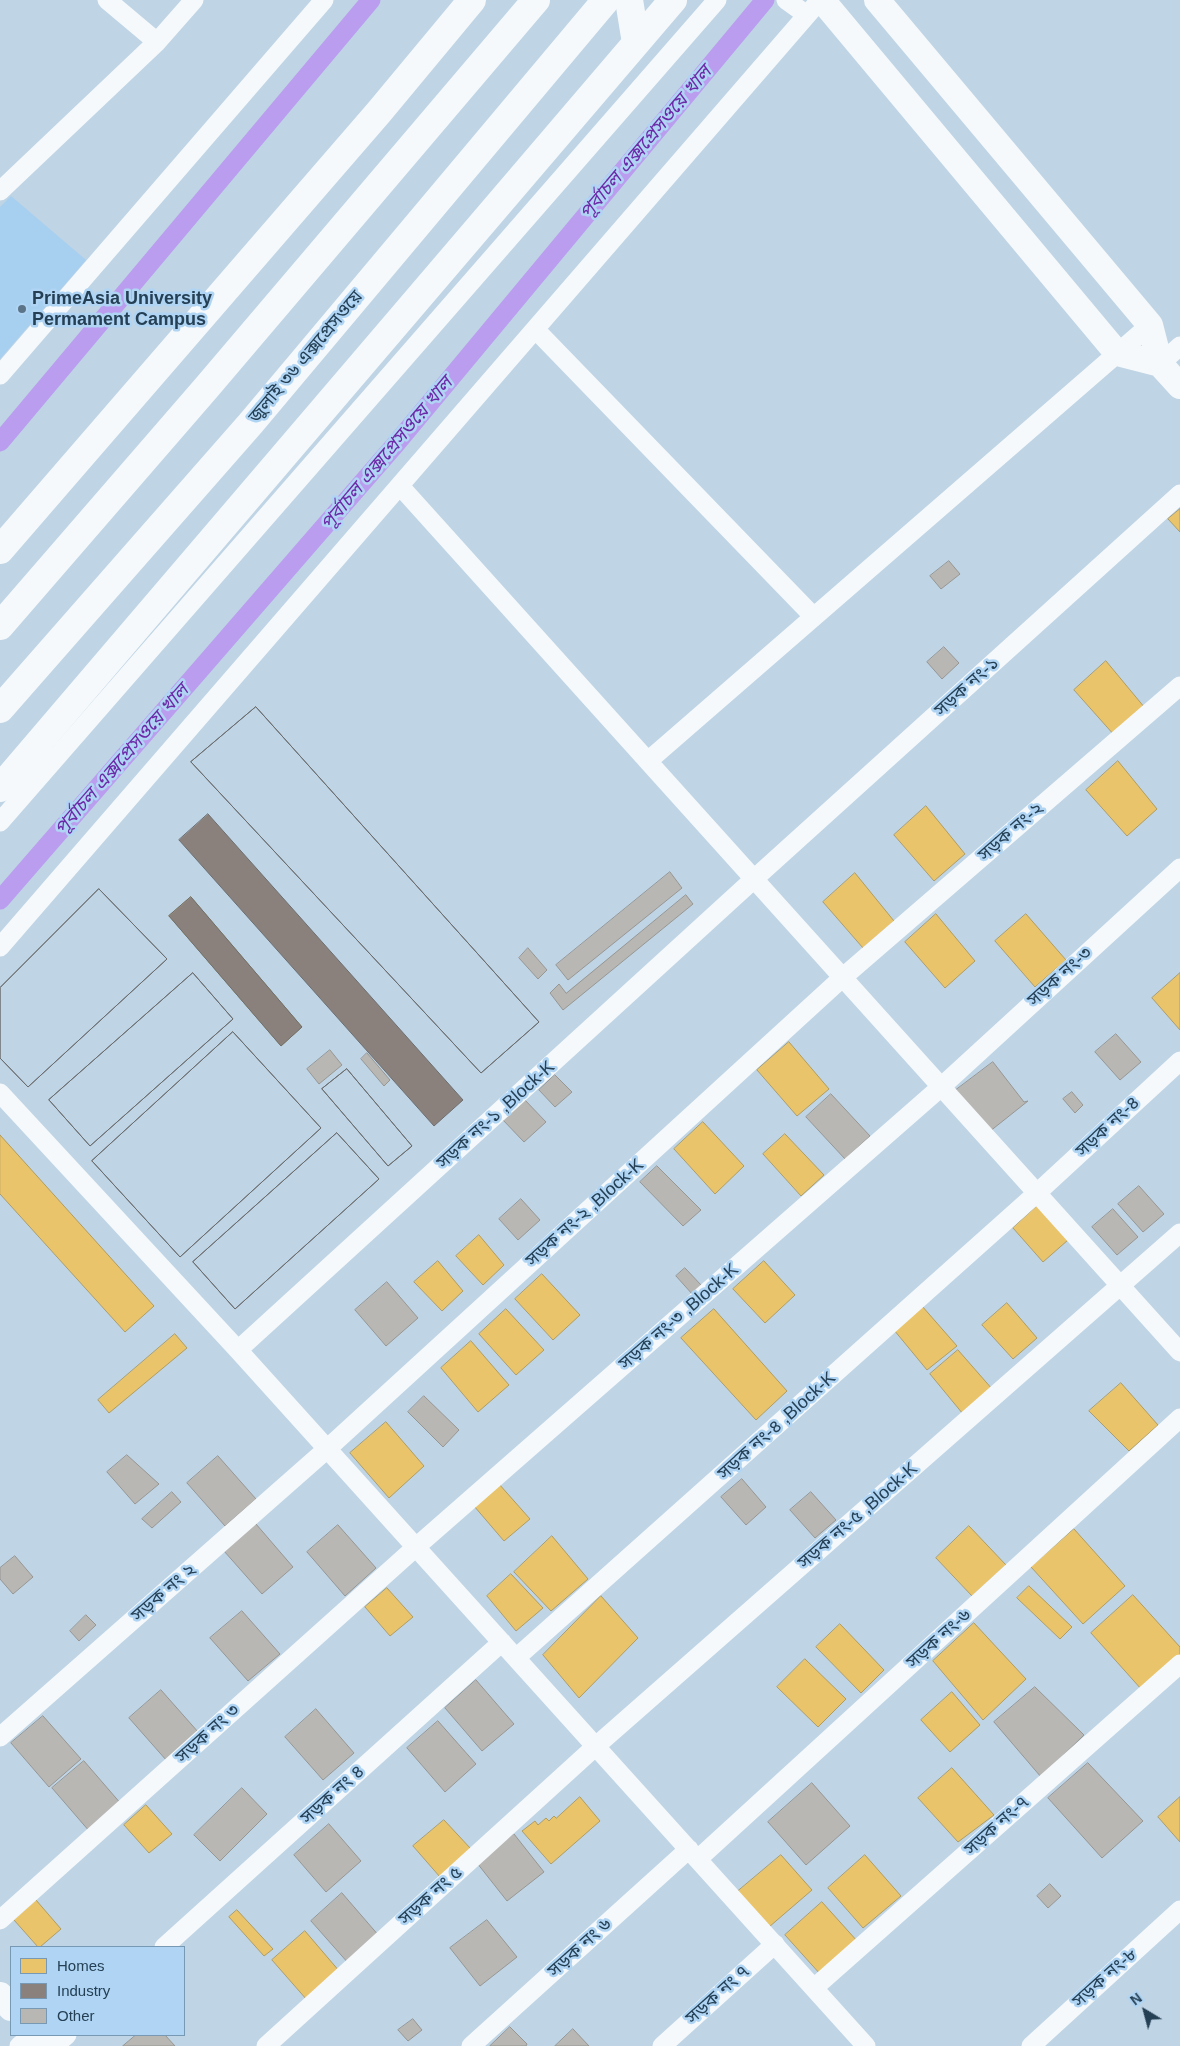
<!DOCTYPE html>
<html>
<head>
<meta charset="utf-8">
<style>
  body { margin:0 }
  #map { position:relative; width:1180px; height:2046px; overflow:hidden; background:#bfd4e5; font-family:Helvetica,sans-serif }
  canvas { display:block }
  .legend { position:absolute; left:10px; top:1946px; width:175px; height:90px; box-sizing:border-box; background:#b0d5f4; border:1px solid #7899b4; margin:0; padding:6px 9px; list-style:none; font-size:15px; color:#254055 }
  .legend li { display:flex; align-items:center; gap:10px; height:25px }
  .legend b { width:25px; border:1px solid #7899b4 }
  .north { position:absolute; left:1120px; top:1986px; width:50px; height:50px; -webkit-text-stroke:4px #b0d5f4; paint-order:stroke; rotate:323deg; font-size:14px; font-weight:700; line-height:20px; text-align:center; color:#254055 }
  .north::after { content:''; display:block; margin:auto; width:18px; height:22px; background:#254055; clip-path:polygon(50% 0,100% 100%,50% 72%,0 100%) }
</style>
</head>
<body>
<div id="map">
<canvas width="1180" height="2046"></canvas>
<ul class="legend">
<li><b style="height:14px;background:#e9c46a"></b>Homes</li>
<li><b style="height:14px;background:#8a817c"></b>Industry</li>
<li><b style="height:14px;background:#b8b7b4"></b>Other</li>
</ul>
<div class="north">N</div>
</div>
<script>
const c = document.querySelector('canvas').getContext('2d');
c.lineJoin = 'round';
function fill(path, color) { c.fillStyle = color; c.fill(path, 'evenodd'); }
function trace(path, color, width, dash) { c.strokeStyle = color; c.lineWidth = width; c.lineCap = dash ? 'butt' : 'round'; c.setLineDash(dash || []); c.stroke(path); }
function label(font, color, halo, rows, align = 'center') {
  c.font = font + ' Helvetica,"Noto Sans Bengali",sans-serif'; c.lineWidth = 5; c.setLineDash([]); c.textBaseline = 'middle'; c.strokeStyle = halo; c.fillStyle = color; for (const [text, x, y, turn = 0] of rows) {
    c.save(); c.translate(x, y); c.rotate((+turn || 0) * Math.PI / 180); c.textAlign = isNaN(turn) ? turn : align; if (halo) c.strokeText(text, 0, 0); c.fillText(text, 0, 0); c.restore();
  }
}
fill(new Path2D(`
  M11,196L86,260L0,359V207Z`), '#a7cff0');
const homes = new Path2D(`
  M1180,509V532L1168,519Z
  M1106,661L1145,708L1115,736L1074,690Z
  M1118,761L1157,809L1127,836L1086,790Z
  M926,806L965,854L934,881L894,835Z
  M855,873L894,921L863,948L823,902Z
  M191,897L302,1027L281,1046L169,916Z
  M936,914L975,961L945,988L905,942Z
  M1026,914L1066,960L1035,987L995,941Z
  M1180,973V1030L1152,998Z
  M789,1042L829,1089L797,1116L757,1070Z
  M703,1122L744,1166L715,1194L674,1149Z
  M785,1134L824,1175L801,1196L763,1154Z
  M0,1135L154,1306L125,1332L0,1194Z
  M1037,1206L1068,1240L1043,1262L1013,1228Z
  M479,1235L504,1265L483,1285L456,1256Z
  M438,1261L463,1291L442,1311L414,1282Z
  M764,1261L795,1295L765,1323L733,1289Z
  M542,1274L580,1315L553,1340L515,1299Z
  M1007,1303L1037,1338L1013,1359L982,1325Z
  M922,1306L957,1346L927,1370L894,1330Z
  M506,1309L544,1350L516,1375L479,1334Z
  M714,1309L787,1391L756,1420L681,1338Z
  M175,1334L187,1348L109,1413L98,1400Z
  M471,1341L509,1385L478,1412L441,1368Z
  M958,1350L993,1390L963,1414L930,1374Z
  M1121,1383L1158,1425L1129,1451L1089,1411Z
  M386,1422L424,1466L389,1498L350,1453Z
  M499,1484L530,1519L504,1541L474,1506Z
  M969,1526L1006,1565L972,1596L936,1558Z
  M1074,1529L1125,1586L1083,1624L1031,1567Z
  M552,1536L588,1579L551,1611L514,1572Z
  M511,1574L543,1608L516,1631L487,1596Z
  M1029,1586L1072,1627L1060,1639L1017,1598Z
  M387,1588L413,1617L390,1636L365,1607Z
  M1133,1595L1180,1647V1656L1142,1690L1091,1633Z
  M601,1596L638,1638L579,1698L543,1655Z
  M974,1623L1026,1679L983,1720L933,1661Z
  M840,1624L884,1670L861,1693L816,1647Z
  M805,1659L846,1699L818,1727L777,1687Z
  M952,1692L980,1725L950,1752L921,1720Z
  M952,1768L994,1815L958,1842L918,1798Z
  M580,1797L600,1821L551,1864L522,1831L535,1821L538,1825L546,1818L549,1821L554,1816L556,1818Z
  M1180,1797V1842L1158,1817Z
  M146,1805L172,1834L149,1853L124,1825Z
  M444,1820L471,1849L440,1877L413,1846Z
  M781,1855L812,1890L769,1927L737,1892Z
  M865,1855L901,1896L863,1928L828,1888Z
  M36,1900L61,1929L40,1947H38L14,1920Z
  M822,1902L858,1942L821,1975L785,1935Z
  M237,1910L273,1949L264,1956L229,1917Z
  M305,1931L340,1972L307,2000L272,1960Z`);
fill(homes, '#e9c46a');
trace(homes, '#ae9c64', 1);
const industry = new Path2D(`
  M256,707L539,1022L481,1073L191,762Z
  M256,707L539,1022L481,1073L191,762Z
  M208,814L463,1100L434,1126L179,840Z
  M99,889L167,959L28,1087L0,1058V988Z
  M99,889L167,959L28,1087L0,1058V988Z
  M191,897L302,1027L281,1046L169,916Z
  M193,973L233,1019L90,1146L49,1100Z
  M193,973L233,1019L90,1146L49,1100Z
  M233,1032L321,1128L180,1257L92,1161Z
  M233,1032L321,1128L180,1257L92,1161Z
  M347,1069L412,1146L388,1166L322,1089Z
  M347,1069L412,1146L388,1166L322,1089Z
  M337,1133L379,1179L235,1309L193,1262Z
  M337,1133L379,1179L235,1309L193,1262Z`);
fill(industry, '#8a817c');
trace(industry, '#6c6e70', 1);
trace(new Path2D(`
  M0,442L371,0
  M0,900L395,445L765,0`), '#ba9def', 19);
const building = new Path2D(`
  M949,561L960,574L941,589L930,576Z
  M944,647L959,663L942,679L927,662Z
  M670,872L682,888L568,980L556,965Z
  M686,895L693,904L563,1010L550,993L559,984L566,993Z
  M528,948L547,970L538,979L519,958Z
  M1116,1034L1141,1062L1120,1080L1095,1052Z
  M330,1050L342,1065L319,1084L307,1069Z
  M367,1053L390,1080L384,1086L361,1059Z
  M993,1062L1024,1102L1028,1101L989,1132L956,1090Z
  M555,1075L572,1092L555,1107L539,1090Z
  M1072,1092L1083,1105L1075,1113L1063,1099Z
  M831,1094L870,1136L845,1159L806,1117Z
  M524,1099L546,1122L524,1142L502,1119Z
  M657,1166L701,1210L683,1226L640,1182Z
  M1139,1186L1164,1214L1143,1232L1118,1204Z
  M521,1199L540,1220L518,1240L499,1219Z
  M1113,1209L1138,1237L1117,1255L1092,1227Z
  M685,1268L702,1286L693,1295L676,1276Z
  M387,1282L418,1318L386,1346L355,1310Z
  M424,1396L459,1430L443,1447L408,1412Z
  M127,1455L159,1484L135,1504L107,1472Z
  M218,1456L256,1499L225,1526L187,1483Z
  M742,1479L766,1507L746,1525L721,1497Z
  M172,1492L181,1502L152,1528L142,1519Z
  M811,1492L836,1520L815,1538L790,1510Z
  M256,1524L293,1567L262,1594L224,1551Z
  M338,1525L376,1568L345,1596L307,1552Z
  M15,1556L33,1577L13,1594L0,1579V1568Z
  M242,1611L280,1654L248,1681L210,1638Z
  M86,1615L96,1625L79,1641L70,1631Z
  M476,1680L514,1724L482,1751L445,1708Z
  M1035,1687L1084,1735L1041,1777L994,1722Z
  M161,1690L199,1733L167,1761L129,1718Z
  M316,1709L354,1753L323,1780L285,1737Z
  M43,1716L81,1759L49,1787L11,1743Z
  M438,1721L476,1764L445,1792L407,1748Z
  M84,1761L122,1805L90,1832L52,1788Z
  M1088,1763L1143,1821L1102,1858L1048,1798Z
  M812,1783L850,1826L806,1865L768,1822Z
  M242,1788L267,1814L220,1861L194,1835Z
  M329,1824L361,1861L326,1892L294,1855Z
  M514,1834L544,1872L507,1901L477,1863Z
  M1050,1884L1061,1896L1048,1908L1037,1896Z
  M342,1893L380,1937L349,1964L311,1921Z
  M487,1920L517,1957L480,1986L450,1948Z
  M413,2019L422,2030L408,2041L398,2030Z
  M510,2027L527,2044L526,2046H490Z
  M573,2029L589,2046H555Z
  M136,2035H165L175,2046H123Z`);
fill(building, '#b8b7b4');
trace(building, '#969693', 1);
trace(new Path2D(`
  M107,0L157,42
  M786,0L807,15
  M0,191L157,42L194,0
  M535,329L814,617
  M1160,364L1180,346
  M0,375L324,0
  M400,486L1180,1352
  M648,761L1150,325
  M0,822L717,0
  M0,947L820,0
  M0,1093L238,1350L866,2046
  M238,1350L754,879L1180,494
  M516,1658L1037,1193L1180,1061
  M0,1737L327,1449L842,978L1180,686
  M698,1859L1180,1418
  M0,1920L416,1547L941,1087L1180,868
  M164,1947L502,1642
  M814,1988L1180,1664
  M19,2046L32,2035
  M54,2046L67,2035
  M266,2046L596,1746L1180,1233
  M471,2046L689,1849
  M662,2046L775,1944
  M1031,2046L1180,1910`), '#f5f9fb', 19);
trace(new Path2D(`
  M822,0L1117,353L1160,364
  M877,0L1150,325L1160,364L1180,386
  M0,1995L11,2008
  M36,2035L46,2046`), '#f5f9fb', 26);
trace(new Path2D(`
  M629,0L636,43
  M0,550L379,112L472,0
  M0,788L673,0`), '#f5f9fb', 28);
trace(new Path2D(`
  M0,626L207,387L536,0
  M0,709L251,423L606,0`), '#f5f9fb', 28);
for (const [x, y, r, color] of [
  [22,309,5,"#5b7487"]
]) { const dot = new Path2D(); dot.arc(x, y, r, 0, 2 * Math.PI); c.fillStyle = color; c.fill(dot); trace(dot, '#b0d5f4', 2); }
label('bold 18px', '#254055', '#b0d5f4', [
  ["PrimeAsia University",32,299],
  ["Permament Campus",32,320]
], 'left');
label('18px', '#254055', '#b0d5f4', [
  ["জুলাই ৩৬ এক্সপ্রেসওয়ে",306,357,-50],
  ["সড়ক নং-১",967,687,-42],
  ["সড়ক নং-২",1011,832,-41],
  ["সড়ক নং-৩",1060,977,-42],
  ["সড়ক নং-১ ,Block-K",496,1115,-42],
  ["সড়ক নং-৪",1108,1127,-43],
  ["সড়ক নং-২ ,Block-K",585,1213,-42],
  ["সড়ক নং-৩ ,Block-K",679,1317,-41],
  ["সড়ক নং-৪ ,Block-K",777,1426,-42],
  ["সড়ক নং-৫ ,Block-K",858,1516,-41],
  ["সড়ক নং ২",164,1593,-41],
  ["সড়ক নং-৬",939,1639,-42],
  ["সড়ক নং ৩",208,1734,-42],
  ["সড়ক নং ৪",333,1795,-42],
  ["সড়ক নং-৭",997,1826,-42],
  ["সড়ক নং ৫",431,1896,-42],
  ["সড়ক নং ৬",580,1948,-42],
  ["সড়ক নং-৮",1105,1978,-42],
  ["সড়ক নং ৭",718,1995,-42]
]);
label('italic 19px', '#6d2aa8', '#b0d5f4', [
  ["পূর্বাচল এক্সপ্রেসওয়ে খাল",646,143,-50],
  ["পূর্বাচল এক্সপ্রেসওয়ে খাল",387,454,-50],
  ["পূর্বাচল এক্সপ্রেসওয়ে খাল",122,760,-49]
]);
</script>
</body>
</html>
